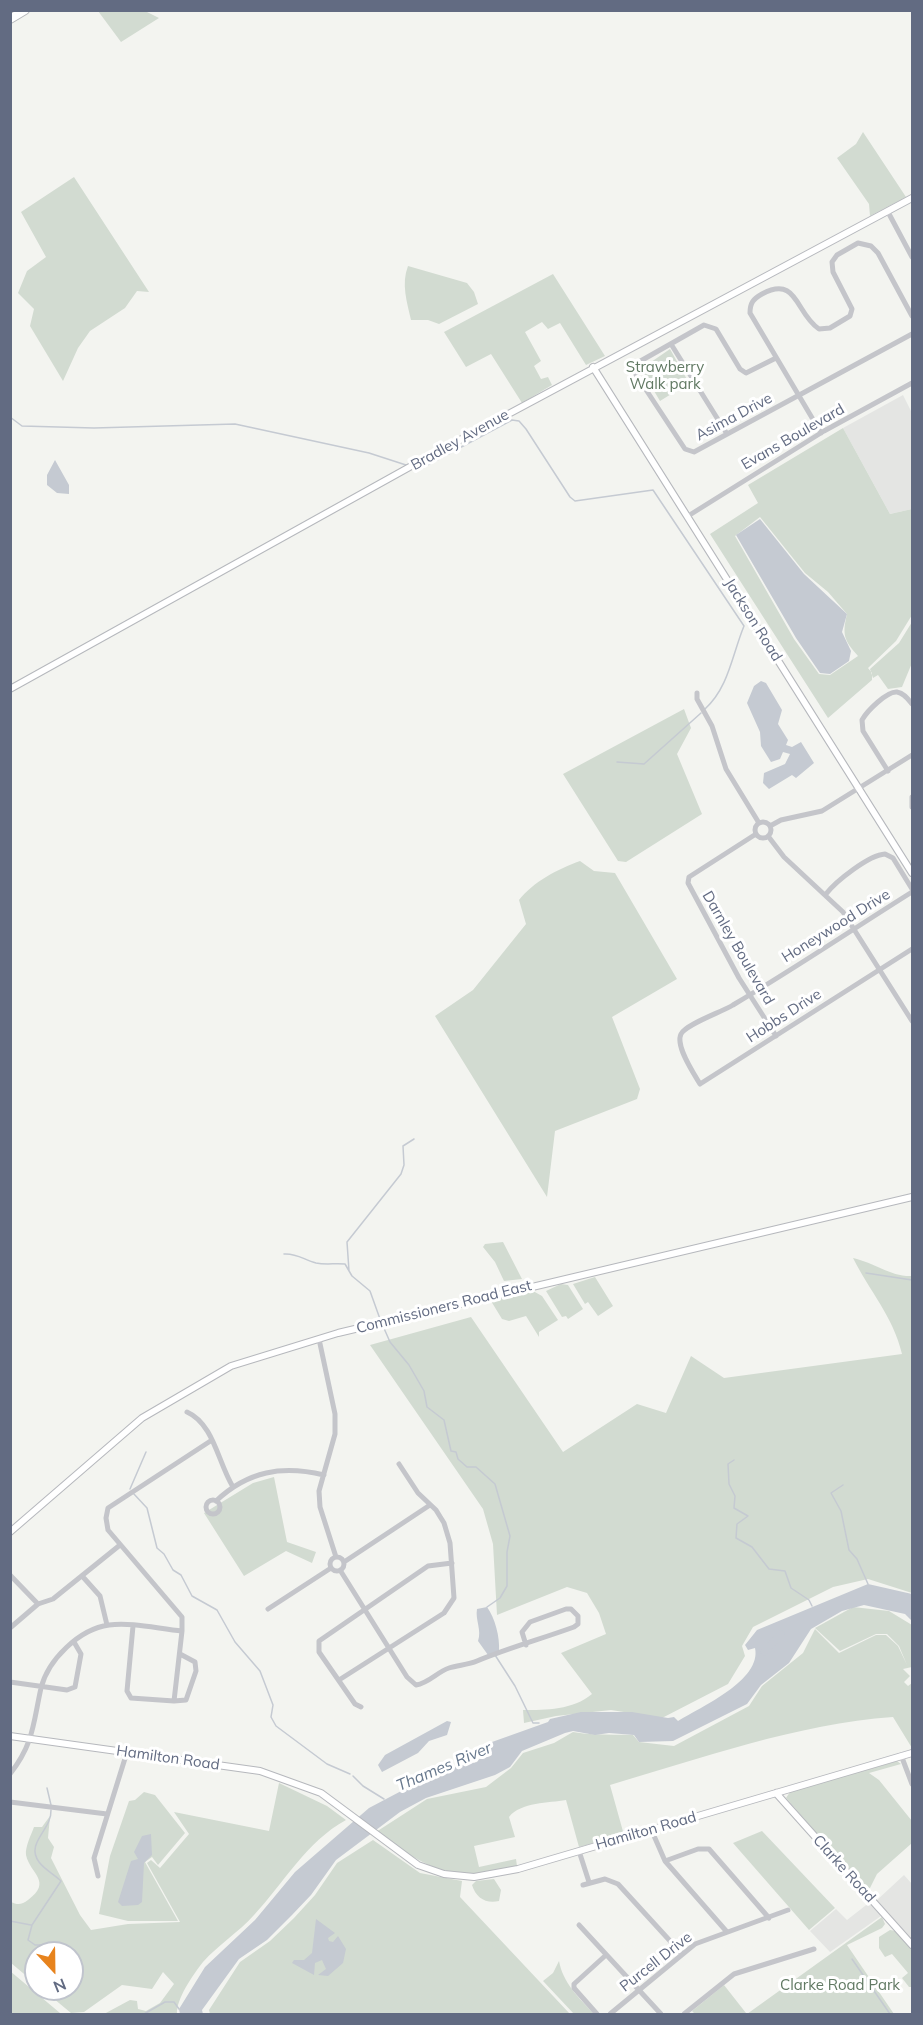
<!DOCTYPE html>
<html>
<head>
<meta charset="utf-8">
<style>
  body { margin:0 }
  #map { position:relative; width:923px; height:2025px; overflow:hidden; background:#f3f4f0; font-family:Mulish,sans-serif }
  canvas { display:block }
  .frame { position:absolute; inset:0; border:12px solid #626b82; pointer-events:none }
  .north { position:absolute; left:24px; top:1941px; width:60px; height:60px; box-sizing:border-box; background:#fff; border:2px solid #c0c4cd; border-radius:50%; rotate:158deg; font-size:16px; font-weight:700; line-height:24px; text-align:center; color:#626b82 }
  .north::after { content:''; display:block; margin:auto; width:21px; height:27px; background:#e7831d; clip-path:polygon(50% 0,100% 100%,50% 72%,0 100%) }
</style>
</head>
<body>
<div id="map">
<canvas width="923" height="2025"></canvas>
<div class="frame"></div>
<div class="north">N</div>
</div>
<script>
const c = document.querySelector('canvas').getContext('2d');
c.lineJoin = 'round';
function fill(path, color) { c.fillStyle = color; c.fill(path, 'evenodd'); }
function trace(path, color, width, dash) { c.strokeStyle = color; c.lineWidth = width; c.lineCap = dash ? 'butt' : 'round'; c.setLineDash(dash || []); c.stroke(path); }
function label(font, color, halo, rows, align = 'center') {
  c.font = font + ' Mulish,sans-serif'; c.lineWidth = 6; c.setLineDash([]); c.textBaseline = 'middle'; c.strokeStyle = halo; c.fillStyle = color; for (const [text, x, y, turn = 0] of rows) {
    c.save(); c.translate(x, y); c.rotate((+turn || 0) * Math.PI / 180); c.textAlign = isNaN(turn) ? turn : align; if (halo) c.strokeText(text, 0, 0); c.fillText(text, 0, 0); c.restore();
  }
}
fill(new Path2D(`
  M903,395L912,413V509L890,514L843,428Z
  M904,1875L912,1884V1941L876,1901Z
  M870,1902L881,1916L830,1952L810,1931L836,1909L847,1920Z`), '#e4e5e3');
fill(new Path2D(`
  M98,11H145L159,18L121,42Z
  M863,132L906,197L870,216L869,204L837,158L856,144Z
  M74,177L149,292L137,291L125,308L90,331L78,348L63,381L30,326L34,309L18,293L27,271L46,257L21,212Z
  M408,266L467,283L474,292L478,304L439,324L428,320H411C407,302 401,284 408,266Z
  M553,274L605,356L586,365L560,323L548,329L542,322L525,332L541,361L534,366L541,379L548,377L552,385L522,403L491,354L466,367L444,332Z
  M670,349L689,383L660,401L641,369Z
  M843,428L890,514L912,509V615L896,641L868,668L872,673V680L828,718L710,534L758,503L748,485ZM760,517L805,573L828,592L847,614C842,635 844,640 858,656L830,675L819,674L794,639L735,536Z
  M912,622V663L902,687L888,689L878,675L873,678L870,669L899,643Z
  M684,709L691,728L677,754L702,814L626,862L618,861L563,774Z
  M580,861L594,871L615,873L677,979L612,1017L640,1089L637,1099L555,1131L547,1197L435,1016L473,990L526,924L519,900C533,882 558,869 580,861Z
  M503,1242L522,1279L504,1281L495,1262L483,1247L485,1244Z
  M853,1258C875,1263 891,1277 912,1276V1593L868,1579L833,1587L753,1627L742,1646L745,1656L728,1684L662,1718L611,1710L556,1716L524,1723L523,1710C546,1710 573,1710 592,1694L561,1653L606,1634L599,1613L587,1593L567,1587L497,1615L493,1544L483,1509L370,1345L471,1317L563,1452L637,1404L666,1413L691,1356L724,1378L902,1354C893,1316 870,1292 853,1258Z
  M595,1277L613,1306L598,1316L588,1302L585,1304L573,1284Z
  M561,1284L568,1285L583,1309L568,1319L566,1316L562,1317L546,1291Z
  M533,1291L542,1296L558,1320L539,1332V1337L526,1316L509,1321L502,1319L491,1301Z
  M274,1477L287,1542L316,1552L312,1563L286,1551L244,1576L204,1513L253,1483Z
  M853,1607L889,1611L912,1625V1667L903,1669L910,1676L904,1682L908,1686L912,1683V1748L893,1717C797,1724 702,1758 610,1785L624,1835L579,1847L566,1800C549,1803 521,1802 509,1817L515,1837L474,1846L479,1867L516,1859L517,1866C450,1883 430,1870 376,1832L427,1799L486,1787L511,1768L523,1753L554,1743L573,1732C594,1736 613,1734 633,1735L639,1742L674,1746L749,1706L762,1686L803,1653L815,1629L839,1653L876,1635H886L898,1646L907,1665L899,1646L887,1634H876L840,1651L815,1628Z
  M897,1761L901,1764L869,1773L879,1780L912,1821V1843L877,1874L868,1892L786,1798L790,1792Z
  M279,1783L327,1806L346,1820C307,1841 283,1884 254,1915C239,1932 218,1945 203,1962C193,1975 176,1999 177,2014H104L130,2000L137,2001L138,2009L146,2011L160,2003L174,1984L163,1972L152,1989L122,1985L84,2012L71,2013L42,1989H72V1953H36V1984L11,1963V1902C17,1905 22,1905 28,1900C53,1881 30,1874 26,1855C25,1847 31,1835 34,1827H42L50,1816L48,1838L54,1847L51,1858L80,1915L91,1930L128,1924L180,1922L147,1863L151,1860L160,1868L189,1834L174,1812L269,1831Z
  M144,1792L155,1795L185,1833L158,1865L152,1857L145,1862L178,1921H128L99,1914L110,1856L129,1801L135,1800Z
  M762,1831L835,1908L809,1930L733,1843Z
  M373,1840L420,1873L462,1881L460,1897L570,2014H210L209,2010L240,1962L270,1941L294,1918L315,1895L337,1863Z
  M494,1879L501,1890L499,1901C486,1904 476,1898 472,1885L476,1881Z
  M882,1917L885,1924L882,1928L847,1945L894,2014H747Z
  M890,1930L896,1931L912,1950V1987H909L902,1978L908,1973L892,1954L885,1957L879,1948V1937Z
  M559,1961C563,1983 579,1998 594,2014H574L543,1981L553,1973Z
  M10,1971L60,2013L62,2014H11Z
  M724,1985L746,2013L695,2014L692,2011Z`), '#d2dbd1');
fill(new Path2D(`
  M55,460L69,485V494L57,493L47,485V475Z
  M760,519L804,574L847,614L842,632L851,651L849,661L830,674L820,673L796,638L736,535Z
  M761,681L766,683L782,710L778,724L788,740L786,745L792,747L801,742L814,763L796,778L792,775L769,789L763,783L764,773L785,764L790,754L783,752L780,759L771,762L761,746L760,732L747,703L754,686Z
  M868,1584L912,1594V1621L905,1614L864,1605L842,1611L811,1629L789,1663L761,1685L747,1704L673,1741L639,1742L634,1735L609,1733L595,1735L573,1731L565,1733L522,1751L510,1767L495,1775L426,1798L400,1812L336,1860L311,1895L292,1915L267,1940L239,1959L202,2010L203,2014H180L179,2009L205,1967L255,1920L295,1872L369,1808L441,1770L477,1762L492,1742L548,1722L550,1719L581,1712H632L668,1718L674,1717L678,1721C701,1707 762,1680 755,1648L748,1650L745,1645L757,1630Z
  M487,1607C495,1618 500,1637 499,1651L488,1655L478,1641C482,1630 475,1620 477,1609Z
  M447,1721L451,1722L447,1735L429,1741L418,1753L382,1772L378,1765L385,1755Z
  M151,1834L152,1855L144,1863L142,1902L138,1905L122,1906L118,1902L131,1861L138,1859L134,1852L142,1836Z
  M316,1919L335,1933L328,1938L329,1941L333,1942L338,1936L346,1949L343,1963L328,1976L318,1975L326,1969L322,1960L315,1963L314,1975L292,1963L294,1960H304L312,1953Z`), '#c5cad2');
trace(new Path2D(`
  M10,417L22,426L94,428L235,424L369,453L406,465
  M414,468L420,469L512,420L519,421L526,429L570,497L575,501L653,490L744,626C732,655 729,687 705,709
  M617,762L644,764L701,713
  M284,1254C297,1253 304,1260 316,1263C326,1265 335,1263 345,1264L352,1276L370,1291L380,1319
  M349,1271L347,1242L401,1174L404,1165L403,1146L414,1139
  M866,1273L912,1280
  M383,1326L390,1342L409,1365L424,1391L427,1407L444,1420L451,1451L456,1452L458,1459L467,1467H476L495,1484L510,1536L507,1552V1586L500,1598L487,1607
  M734,1460L728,1464L729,1484L735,1496L734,1508L748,1516L737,1524L736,1538L752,1547L769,1569L785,1571L791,1588L809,1600L812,1606
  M843,1485L831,1493L841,1511L849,1550L857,1559L868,1584
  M130,1489L146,1452
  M133,1493L147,1508L157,1548L164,1554L173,1570L181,1575L192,1596L217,1610L235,1642L260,1671L273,1705L271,1717L276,1726L327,1764L350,1774
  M495,1655L515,1686L533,1723H539
  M353,1776L363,1786L384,1799
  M47,1788L51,1805
  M51,1810C52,1830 25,1843 39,1862C45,1870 54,1874 61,1881L32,1925L28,1940L35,1945C49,1945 67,1940 75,1952
  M10,1921L31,1925
  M852,1959L890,2014
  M144,2014L165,2002H174L179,2009`), '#c5cad2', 1.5);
trace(new Path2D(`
  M764,1652L781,1634`), '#c5cad2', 7);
const major = new Path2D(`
  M593,367L912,873
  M10,689L415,464L912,198
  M10,1532L142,1418L231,1366L338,1333L912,1197
  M10,1736L260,1771L321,1793L418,1865L444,1874L474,1877L518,1869L912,1753
  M776,1793L912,1945`);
const highway = new Path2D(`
  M10,19L25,10`);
trace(major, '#b6b8bd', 8);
trace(highway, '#b6b7bb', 10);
trace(new Path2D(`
  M888,212L912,257
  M671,344L727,434
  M776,358L746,373L740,369L716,329L704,325L637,363L635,373L685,449L694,452L912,334
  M821,433L750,313C750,303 753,299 762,294C798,275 795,313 819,329L830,328L850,316L852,309L833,272L832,262L837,255L858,243L871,246L878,253L912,316
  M688,516L824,431L912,383
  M697,693V699L712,726L726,769L759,823
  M888,771L863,731L862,720C867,711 887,691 897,692C904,693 908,699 912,704
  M912,797V807
  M755 830a8 8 0 1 1 16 0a8 8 0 1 1-16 0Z
  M770,826L781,820L822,811L912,755
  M756,834L689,877L688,883L739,978L776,1036
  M768,836L784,857L843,912L912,1021
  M912,892C853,929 794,969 733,1005C722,1012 686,1024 681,1034C675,1046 694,1074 700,1084L912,949
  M826,894C836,881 869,855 885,854L893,858L912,889
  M319,1339L335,1414V1434L319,1491L320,1507L336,1557
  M187,1412C214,1424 218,1463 233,1487
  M206 1507a7 7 0 1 1 14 0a7 7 0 1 1-14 0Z
  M216,1501C248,1471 282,1465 324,1475
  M330 1564a7 7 0 1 1 14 0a7 7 0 1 1-14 0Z
  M344,1562L430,1505
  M340,1570L407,1677L416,1685C429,1683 437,1672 449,1668C458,1665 468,1665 477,1661C508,1648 541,1639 574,1627L578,1624V1616L571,1609H566L530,1622L522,1632L526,1645
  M10,1575L38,1604
  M83,1577L100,1596L107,1625
  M268,1609L331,1568
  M133,1626L127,1691L131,1698L174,1701L182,1631V1617L108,1530L106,1518L108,1508L212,1440
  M10,1628L38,1604L53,1599L120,1545
  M339,1680L444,1613L454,1598L450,1543L444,1523L436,1510L418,1493L399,1464
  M10,1682L67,1690L75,1687L81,1654L74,1642
  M174,1701L186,1700L196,1671L195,1662L180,1654
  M361,1707L355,1704L319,1652V1641L428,1566L452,1563
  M901,1755L912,1784
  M10,1774C34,1743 33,1724 41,1688C48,1660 79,1629 109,1625C132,1622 159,1629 182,1631
  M10,1802L107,1814
  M651,1829L665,1861L727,1932
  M579,1851L589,1882
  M665,1861L698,1849H709L769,1918
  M98,1876L94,1858L127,1752
  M583,1885L605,1879L618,1884L682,1954
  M579,1925L661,2014
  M597,2014L574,1988V1984L606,1955
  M610,2014L695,1944L788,1910
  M684,2014L734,1974L814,1949`), '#c4c5ca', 5);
trace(major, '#fff', 6);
trace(highway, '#fff', 8);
label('15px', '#617963', '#fff', [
  ["Strawberry",665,367],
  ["Walk park",665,384],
  ["Clarke Road Park",840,1985]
]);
label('15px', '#626b82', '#fff', [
  ["Asima Drive",734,417,-28],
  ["Evans Boulevard",793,437,-30],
  ["Bradley Avenue",460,440,-29],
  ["Jackson Road",753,620,58],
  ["Honeywood Drive",836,926,-32],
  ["Darnley Boulevard",738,948,60],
  ["Hobbs Drive",784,1016,-33],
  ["Commissioners Road East",444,1307,-14],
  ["Hamilton Road",168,1758,8],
  ["Hamilton Road",646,1831,-16],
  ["Clarke Road",844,1869,48],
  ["Purcell Drive",656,1962,-38]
]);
label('italic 16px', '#67788d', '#fff', [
  ["Thames River",444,1767,-23]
]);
</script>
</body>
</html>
